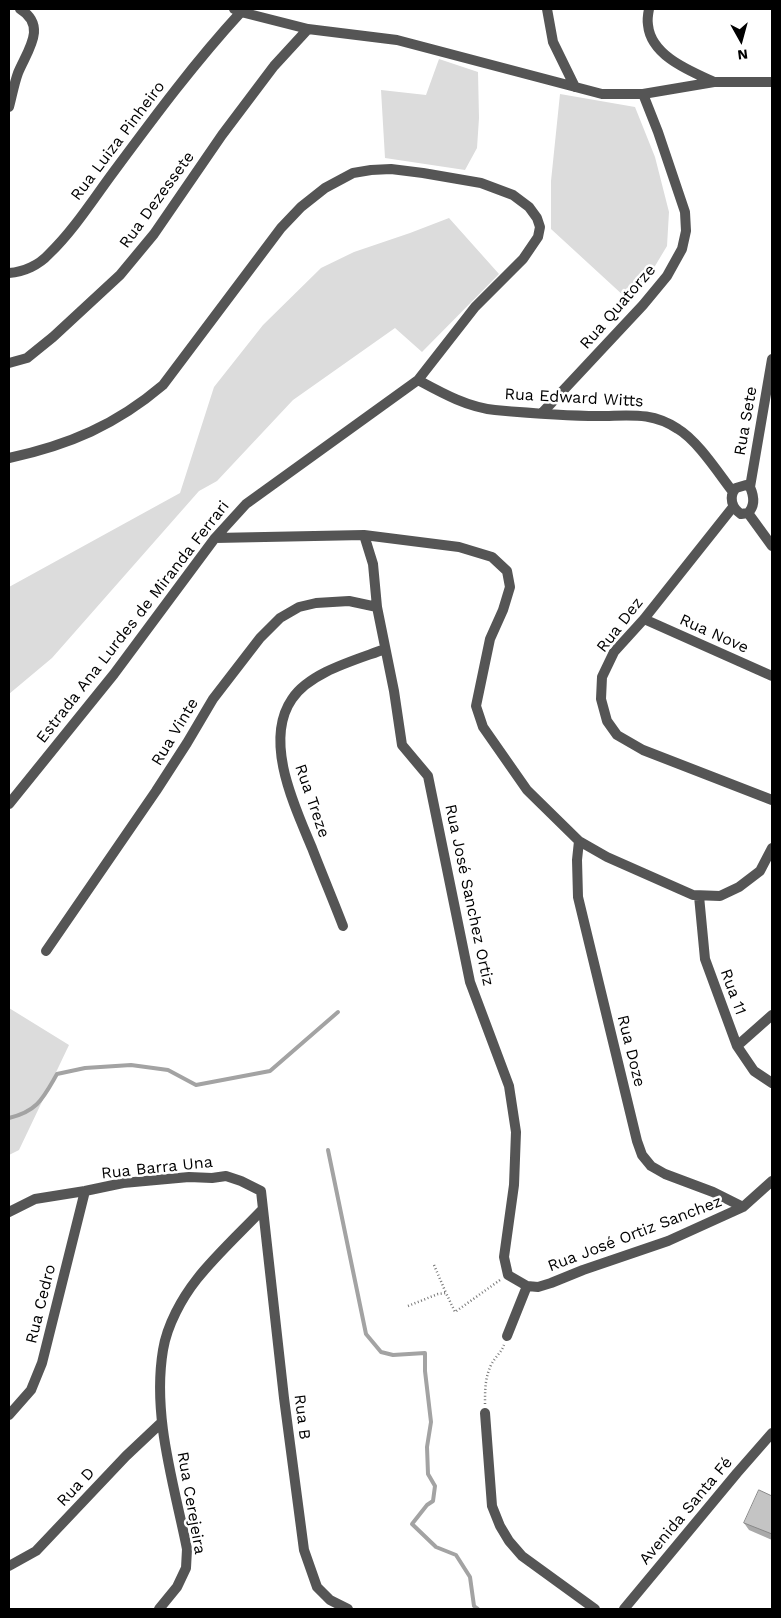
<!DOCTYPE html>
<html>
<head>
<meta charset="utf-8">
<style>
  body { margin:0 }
  #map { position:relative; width:781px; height:1618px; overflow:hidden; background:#fff; font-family:"Work Sans",sans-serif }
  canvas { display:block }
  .frame { position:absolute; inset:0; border:10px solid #000; pointer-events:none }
  .north { position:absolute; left:716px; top:15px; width:50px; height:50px; -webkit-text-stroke:4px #fff; paint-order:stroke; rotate:173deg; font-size:14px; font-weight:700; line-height:20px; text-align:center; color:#000 }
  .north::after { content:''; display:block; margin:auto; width:18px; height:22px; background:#000; clip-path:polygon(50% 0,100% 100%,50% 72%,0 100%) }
</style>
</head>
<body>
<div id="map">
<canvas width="781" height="1618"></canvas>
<div class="frame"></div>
<div class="north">N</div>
</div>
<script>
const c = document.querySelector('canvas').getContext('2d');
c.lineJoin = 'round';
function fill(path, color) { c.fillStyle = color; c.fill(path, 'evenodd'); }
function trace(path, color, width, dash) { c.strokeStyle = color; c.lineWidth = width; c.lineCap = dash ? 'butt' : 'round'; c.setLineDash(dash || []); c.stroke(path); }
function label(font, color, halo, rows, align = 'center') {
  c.font = font + ' "Work Sans",sans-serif'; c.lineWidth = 5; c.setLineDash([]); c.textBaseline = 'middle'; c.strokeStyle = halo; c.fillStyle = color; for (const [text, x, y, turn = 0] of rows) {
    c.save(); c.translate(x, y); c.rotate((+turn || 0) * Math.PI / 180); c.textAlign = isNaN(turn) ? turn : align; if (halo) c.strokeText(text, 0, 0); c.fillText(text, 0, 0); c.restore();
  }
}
fill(new Path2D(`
  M439,59L478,72L479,118L477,148L465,170L385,158L381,90L426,95Z
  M560,94L635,107L655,157L669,212L667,246L649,276L625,297L551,229V181Z
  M449,218L499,274L422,352L395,328L293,400L217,481L199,491L52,658L9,694V587L180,493L214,387L263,325L321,268L354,252L410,233Z
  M9,1008L69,1045L19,1150L9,1155Z`), '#dcdcdc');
trace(new Path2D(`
  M9,1118C38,1111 43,1098 57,1074L85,1068L131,1065L168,1070L196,1085L270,1071L338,1012
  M328,1150L366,1334L381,1352L393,1355L425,1353V1371L431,1422L427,1447L428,1474L435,1486L433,1501L427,1505L412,1524L436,1547L456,1555L470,1577L474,1606L478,1609`), '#a3a3a3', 4);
trace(new Path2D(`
  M434,1265L446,1293
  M408,1306L438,1294L446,1293L455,1312L500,1280
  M485,1404C485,1390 485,1378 491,1365C495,1357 501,1353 504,1345`), '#777', 2.5, [1, 2.5]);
trace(new Path2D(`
  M234,9L241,12L308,29L397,40L602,94H643L714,82H772
  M547,9L553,42L575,87
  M649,9C648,14 647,20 648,25C651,56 690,71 714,82
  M9,107C12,96 14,84 18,73C27,51 48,26 20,9
  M9,273C24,272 39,265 49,254C74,230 94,198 115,170C155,116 195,62 241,12
  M9,363L27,358L53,337L120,275L154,234L222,135L274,66L308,29
  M418,380C442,393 467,407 495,410C529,413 564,416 598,416C628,416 651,411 678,429C697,440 719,474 733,492
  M542,413L643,305L667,276L682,249L686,231L685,212L658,132L643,94
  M9,458C69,445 116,425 163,385L281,228L301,207L325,188L353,173L371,170L391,169L423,173L481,183L513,195L529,207L537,218L540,227L538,237L523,259L475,307L418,380L246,504L215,538L114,674L9,804
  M746,485L750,487C754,496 755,506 748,513L741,514C732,508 728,497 736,488Z
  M750,487L772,359
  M733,507L644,619L614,652L602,677L601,699L607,721L617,735L643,750L772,800
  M748,513L772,546
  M364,535L373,564L377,607L394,691L402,745L428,776L470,982L509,1086L516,1132L514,1185L504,1257L508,1275L527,1286L538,1287L551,1283L583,1270L668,1241L743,1207L772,1181
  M215,538L364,535L459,547L492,557L507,571L510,587L503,610L490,639L476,706L483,727L527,790L579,841L607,857L693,895L720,896L739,887L760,871L772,848
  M644,619L772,676
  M579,841L577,860L578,897L637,1141L642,1155L651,1166L665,1174L713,1192L743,1207
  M699,896L705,959L737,1046L754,1071L772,1083
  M343,926C333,900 322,874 312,848C295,807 263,741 292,699C310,672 356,660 385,649
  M46,951L156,791L187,743L213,699L260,638L280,618L299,607L316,603L349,601L377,607
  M737,1046L772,1015
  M9,1212L35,1199L85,1191L123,1183L189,1177L212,1178L226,1176L241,1181L261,1191L284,1398L304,1550L317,1587L330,1600L348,1609
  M507,1336L527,1286
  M485,1413L492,1506L500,1526L509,1541L522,1556L595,1609
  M9,1415L31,1390L42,1363L85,1191
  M9,1566L36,1551L126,1456L161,1423
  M159,1609L177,1587L186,1568L187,1549C174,1484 152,1416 163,1350C167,1325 182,1298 197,1279C215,1256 242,1231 262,1210
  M624,1609L737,1473L772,1433`), '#555', 10);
fill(new Path2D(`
  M772,1496V1540L749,1530L744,1523Z`), '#a9a9a9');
const building = new Path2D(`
  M759,1490L772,1496V1534L744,1523Z`);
fill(building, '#c4c4c4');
trace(building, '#898989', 1);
label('16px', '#000', '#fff', [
  ["Rua Luiza Pinheiro",118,141,-53],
  ["Rua Dezessete",157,200,-54],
  ["Rua Quatorze",618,307,-49],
  ["Rua Edward Witts",574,398,3],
  ["Rua Sete",746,421,-80],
  ["Estrada Ana Lurdes de Miranda Ferrari",133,622,-52],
  ["Rua Dez",620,625,-52],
  ["Rua Nove",714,634,24],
  ["Rua Vinte",175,732,-59],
  ["Rua Treze",312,801,71],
  ["Rua José Sanchez Ortiz",469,895,78],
  ["Rua 11",733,992,70],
  ["Rua Doze",631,1051,76],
  ["Rua Barra Una",157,1168,-6],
  ["Rua José Ortiz Sanchez",635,1234,-21],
  ["Rua Cedro",41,1304,-76],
  ["Rua B",302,1417,83],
  ["Rua D",76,1487,-47],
  ["Rua Cerejeira",191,1503,80],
  ["Avenida Santa Fé",686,1511,-50]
]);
</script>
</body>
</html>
